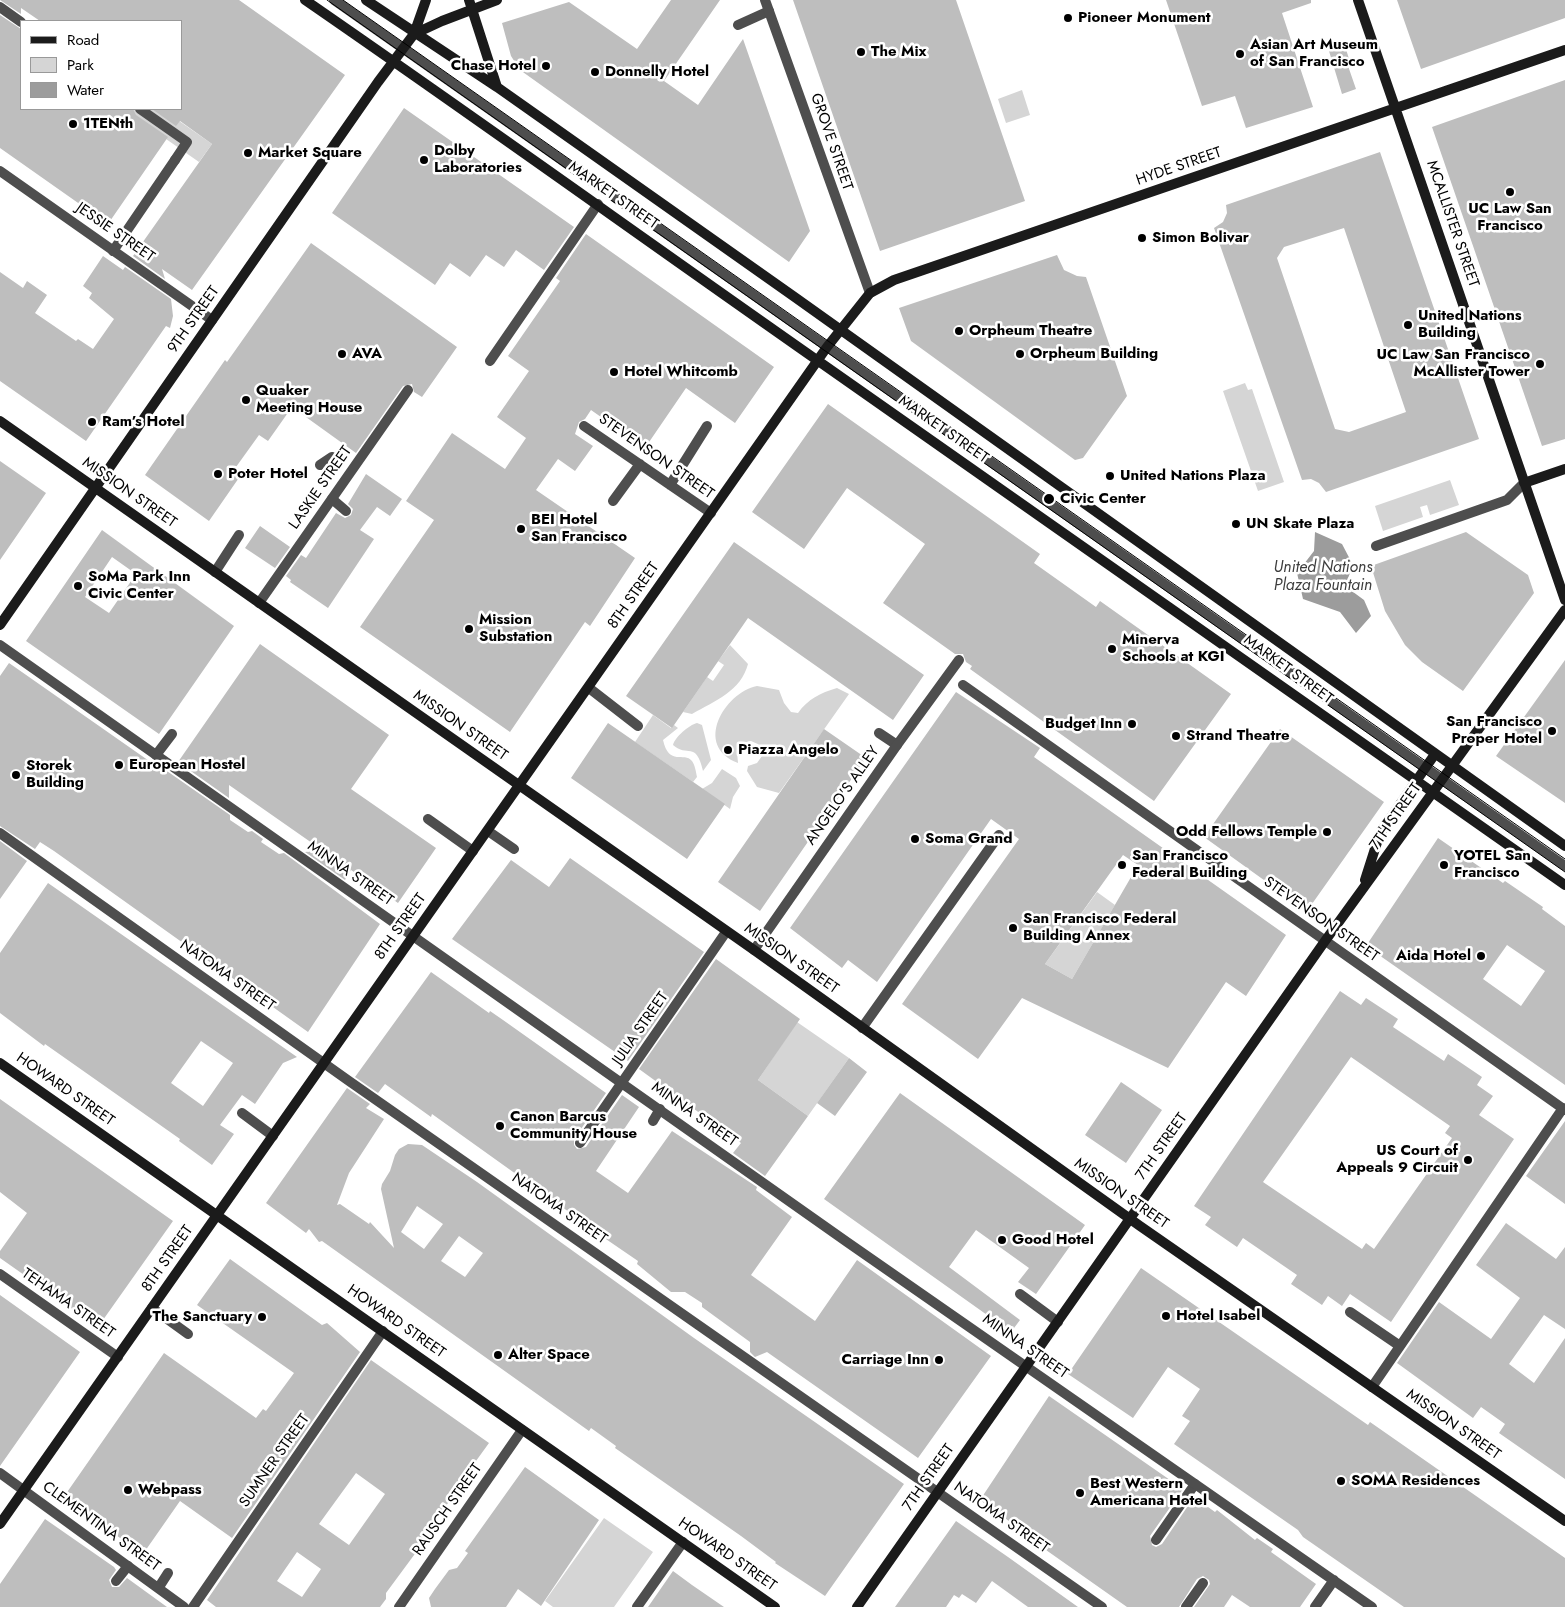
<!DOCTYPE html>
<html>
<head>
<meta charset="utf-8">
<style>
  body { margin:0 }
  #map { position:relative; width:1565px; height:1607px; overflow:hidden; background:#fff; font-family:Jost,sans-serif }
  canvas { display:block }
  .legend { position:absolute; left:20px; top:20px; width:162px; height:90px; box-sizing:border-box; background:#fff; border:1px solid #999; margin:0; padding:6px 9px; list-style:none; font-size:15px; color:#000 }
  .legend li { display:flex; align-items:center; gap:10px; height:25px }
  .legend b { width:25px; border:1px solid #999 }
</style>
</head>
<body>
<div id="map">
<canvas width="1565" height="1607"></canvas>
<ul class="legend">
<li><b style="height:6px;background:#1b1b1b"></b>Road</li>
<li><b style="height:14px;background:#d5d5d5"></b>Park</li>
<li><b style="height:14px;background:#9c9c9c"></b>Water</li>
</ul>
</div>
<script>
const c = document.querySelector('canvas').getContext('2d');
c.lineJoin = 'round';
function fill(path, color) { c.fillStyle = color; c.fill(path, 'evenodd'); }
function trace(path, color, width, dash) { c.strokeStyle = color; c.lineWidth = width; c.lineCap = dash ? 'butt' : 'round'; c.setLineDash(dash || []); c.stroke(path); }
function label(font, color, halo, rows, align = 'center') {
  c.font = font + ' Jost,sans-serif'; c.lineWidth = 5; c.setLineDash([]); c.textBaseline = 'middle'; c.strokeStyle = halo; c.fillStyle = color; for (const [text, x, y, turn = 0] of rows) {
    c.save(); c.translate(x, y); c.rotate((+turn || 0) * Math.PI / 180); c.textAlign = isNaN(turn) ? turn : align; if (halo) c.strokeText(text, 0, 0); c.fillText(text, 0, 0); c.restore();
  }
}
fill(new Path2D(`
  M1022,90L1030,115L1006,123L998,99Z
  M123,109H162L212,144L199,162Z
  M1245,383L1248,390L1252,389L1284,482L1258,491L1223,391Z
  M1450,480L1459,505L1430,515L1427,505L1420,507L1423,517L1383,531L1375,506Z
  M730,645L748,664C741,691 715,701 692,714L683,712L707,677L713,681L724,665L718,661Z
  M757,686L779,690L784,703L791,712L798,713C808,699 820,693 837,688L849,694L779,793L757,787L747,771L748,766L757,763L762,756L760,745L751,741L742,743L737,752L738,763C693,746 724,693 757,686Z
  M653,715L671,728L674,725L678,728L663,740C669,767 684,751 692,761C695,765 696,772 697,777L693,782L635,742Z
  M697,723L702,725L711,760L703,771C696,740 687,758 673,745C675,737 689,725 697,723Z
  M722,769L736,778L740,786L733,797L730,809L702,789L712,783Z
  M1097,892L1115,905L1072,979L1045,964Z
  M797,1022L849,1058L808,1116L758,1080Z
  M604,1518L653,1552L614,1607H553L545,1601Z`), '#d5d5d5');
fill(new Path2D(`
  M1315,532L1342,544L1353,565L1345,586L1364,600L1371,616L1356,633L1340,612L1303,599L1297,573L1314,551Z`), '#9c9c9c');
fill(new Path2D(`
  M0,0H239L345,75L192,290L162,269L165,279L133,256L212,144L180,121L176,126L152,109H181V21H40L21,8V14Z
  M671,0H720L664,81L698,105L743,39L810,231L789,262L520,70L511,56L502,23L569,2L637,49Z
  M793,0H956L1025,201L880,251Z
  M1166,0H1311V3L1282,13L1313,107L1246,128L1235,96L1202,106Z
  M1397,0H1565V18L1421,69Z
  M0,15L21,29V109H133L136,115L168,137L108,224L0,148Z
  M1345,46L1350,62L1347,63L1356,89L1342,94L1329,51Z
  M1565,80V439L1542,446L1432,127Z
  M404,108L574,227L544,270L516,250L504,267L486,255L470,277L450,263L435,285L332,213Z
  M1380,152L1479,439L1326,492L1319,483L1311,479L1302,480L1214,228L1223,222L1227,213L1226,205ZM1344,228L1406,412L1349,432L1335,429L1277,258L1284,247Z
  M586,234L774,367L735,423L686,388L645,448L591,410L585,419L579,422L575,434L593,446L575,471L558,459L536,490L635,558L590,626L585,622L510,732L360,627L434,520L406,501L452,433L505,469L526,438L497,417L529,371L508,356L560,281L556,278Z
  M311,243L457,347L422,397L414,392L412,384L403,386L356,453L292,407L268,441L259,435L236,467L243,472L209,521L145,475L225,360L227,362Z
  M1057,255L1064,270L1077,276L1086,277L1127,396L1083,458L1075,460L911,341L899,308Z
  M103,256L123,270L125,267L171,299L173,316L170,328L166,326L86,441L0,381V272L23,288L27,281L47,295L35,313L76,341L78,339L93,349L114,319L89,298L92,293L83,286Z
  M828,404L1040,554L1034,563L1096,607L1100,601L1231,694L1154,801L970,669L972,666L966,662L963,654H955L883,603L925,544L847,488L804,549L752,512Z
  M0,461L46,493L0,560Z
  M366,474L402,499L390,516L377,507L360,530L374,539L328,608L290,582L291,580L286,576L301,555L306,558L336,513L345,518L351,515L353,509L348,504Z
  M260,526L290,547L275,568L245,548Z
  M102,530L234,626L159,734L26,641ZM112,557L136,574L109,613L85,597Z
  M1466,532L1528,575L1534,593L1463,691L1422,662L1405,645L1385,611L1371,566Z
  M734,542L924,675L893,720L748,618L672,728L626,696Z
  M260,644L389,735L351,789L436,848L398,903L351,870L345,880L305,852L322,850L229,785V798L178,762Z
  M1565,660V803L1496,756Z
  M9,663L162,770L164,769L230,815V820L248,832L252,831L263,839L261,842L279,854L284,853L380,924L308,1032L54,851L40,842L35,849L0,826V676Z
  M956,692L1040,748L1034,757L1286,935L1246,996L1226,982L1168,1068L1022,998L978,1059L902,1004L1019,839L991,819L877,982L848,960L842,968L790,928ZM1123,855L1138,865L1072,979L1045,964Z
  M608,723L725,804L687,859L571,778Z
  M824,729L866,758L760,911L718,882Z
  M1280,729L1384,802L1307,911L1204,837Z
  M1438,838L1503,883L1505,881L1543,907L1542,909L1565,926V1085L1366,946ZM1507,945L1545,971L1521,1006L1483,979Z
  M0,841L27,861L0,899Z
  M570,858L704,952L628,1061L452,939L511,860L549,887Z
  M48,883L297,1057L283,1063L255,1104L242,1095L220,1125L234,1134L212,1165L179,1141L180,1139L45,1044L44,1046L0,1013V953ZM201,1041L233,1063L203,1106L171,1083Z
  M716,959L800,1019L758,1080L808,1116L765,1176L733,1153L741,1143L639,1069Z
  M431,972L489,1013L490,1011L503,1020L606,1093L574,1139V1145L577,1149L586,1147L622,1095L639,1107L596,1171L628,1193L672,1131L757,1187L756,1190L792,1217L751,1275L801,1311L815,1321L857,1260L991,1356L918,1458L767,1352L755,1357L750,1352V1342L702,1307V1303L685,1292H671L637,1264L638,1261L600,1235L597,1239L580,1226L583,1222L432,1114L431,1117L385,1084L378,1093L355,1077Z
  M1340,991L1361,1005L1366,998L1398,1019L1393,1027L1444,1061L1448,1054L1482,1077L1477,1085L1493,1096L1479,1115L1514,1139L1391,1322L1350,1294L1342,1306L1328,1296L1322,1305L1291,1284L1297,1275L1243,1238L1237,1247L1205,1225L1211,1217L1194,1206ZM1351,1057L1450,1126L1445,1133L1452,1138L1374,1249L1366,1243L1362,1249L1263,1182Z
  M849,1058L867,1072L835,1116L817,1103Z
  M1121,1082L1162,1110L1126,1163L1085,1135Z
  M347,1088L370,1104L366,1108L384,1119L349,1173L337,1205L340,1204L369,1224L370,1222L394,1248L381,1189L382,1184L390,1171L395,1155L399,1149L408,1144L422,1145L477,1182L694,1338L904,1484L825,1596L775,1563L776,1562L741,1536L615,1448L616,1446L591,1428L589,1431L322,1241L319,1242L309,1229L306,1233L266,1203ZM417,1206L443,1224L424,1249L401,1232ZM459,1236L483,1253L465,1277L441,1261Z
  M900,1093L1085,1225L1036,1294L1018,1282L1029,1268L976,1230L949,1267L1020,1320L1011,1332L824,1199Z
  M0,1099L173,1221L98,1327L0,1258V1251L27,1213L0,1192Z
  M1565,1121V1204L1526,1176Z
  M1506,1223L1556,1259L1565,1247V1329L1544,1315L1509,1364L1534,1383L1565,1338V1479L1499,1433L1505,1424L1481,1407L1473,1418L1397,1363L1439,1302L1491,1339L1520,1298L1476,1265Z
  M230,1259L322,1325L327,1323L360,1352L232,1538L180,1501L143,1554L63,1498L164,1353L256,1418L263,1409L266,1411L294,1373L197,1305Z
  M1141,1268L1368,1425L1370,1422L1565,1558V1607H1404L1303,1537L1298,1530L1174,1444L1190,1421L1182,1416L1200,1389L1168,1367L1133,1418L1068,1374Z
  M0,1295L80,1352L0,1466Z
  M371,1360L489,1443L455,1490L456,1491L432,1527L434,1528L386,1593V1599L380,1607H216L207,1600ZM356,1473L385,1494L349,1545L319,1524ZM297,1552L321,1569L302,1597L277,1581Z
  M1049,1396L1183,1489L1150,1536L1152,1545L1156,1547L1162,1544L1194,1497L1215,1512L1217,1510L1255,1540L1257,1538L1273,1549L1271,1552L1316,1584L1300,1607H1250L1232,1595L1224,1607H1194L1210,1584L1209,1580L1203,1576L1197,1579L1179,1607H1127L1046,1550L1050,1545L1016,1521L1013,1524L980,1500Z
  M525,1467L599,1520L541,1606L518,1589L506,1607H431L429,1598L435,1589L449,1570L457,1568L468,1553L465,1551Z
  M45,1519L114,1567L116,1570L109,1580L112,1587H119L127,1578L167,1607H0V1584Z
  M956,1521L1008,1557L1078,1607H1028L992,1581L976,1603L962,1594L959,1598L954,1595L946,1607H895Z
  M673,1571L692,1585L724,1607H648Z`), '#bebebe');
trace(new Path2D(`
  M334,0L1565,866
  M738,25L769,11
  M113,251L175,160
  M490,361L598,204
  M584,426L711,513
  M320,465L332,457
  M670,485L707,426
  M332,499L346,511
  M613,501L640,464
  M1376,546L1507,500L1524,483
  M215,572L239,535
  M589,688L638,726
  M879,733L897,745
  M156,755L172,734
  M428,819L473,851
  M488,831L514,849
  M862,1028L999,835
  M242,1113L273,1136
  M653,1121L660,1109
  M1020,1294L1058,1322
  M152,1308L188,1334
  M1350,1312L1400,1346
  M1372,1387L1563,1108
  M1156,1540L1195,1484
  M116,1581L128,1566
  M159,1587L168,1573
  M1186,1607L1203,1583`), '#4e4e4e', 10);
trace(new Path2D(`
  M765,0L870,293
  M0,7L21,22
  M140,109L187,142L175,160
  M0,171L212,320
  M259,603L408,390
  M0,645L847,1242L1372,1607
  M963,685L1565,1110
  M0,833L349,1081L1102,1607
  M754,950L897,745L959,660
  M580,1143L726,932
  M0,1274L118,1357
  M0,1473L184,1607
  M193,1607L383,1331
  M399,1607L522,1430
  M637,1607L683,1542
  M1315,1607L1334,1580`), '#4e4e4e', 10);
trace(new Path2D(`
  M305,0C479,120 651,244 824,365C1071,539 1319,711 1565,885
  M366,0L497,87L796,298L1565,846
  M469,0L497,87
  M1358,0L1565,600
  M414,34L442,21L497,0
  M0,421L754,950L1140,1226L1565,1521
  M1524,483L1565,469
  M0,625L378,82L414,34L426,0
  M1365,880L1380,833L1435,754
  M0,1063L775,1607
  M0,1524L827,347L870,293L894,280L1565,50
  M857,1607L1325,941L1565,610`), '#1b1b1b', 10);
trace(new Path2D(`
  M327,0L1565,872
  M343,0L1565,859`), '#000', 1);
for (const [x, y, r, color] of [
  [1068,18,5,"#000"],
  [861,52,5,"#000"],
  [1240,54,5,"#000"],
  [546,66,5,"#000"],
  [595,72,5,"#000"],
  [73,124,5,"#000"],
  [248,153,5,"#000"],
  [424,160,5,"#000"],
  [1510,192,5,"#000"],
  [1142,238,5,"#000"],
  [1408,325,5,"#000"],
  [959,331,5,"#000"],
  [342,354,5,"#000"],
  [1020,354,5,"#000"],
  [1540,364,5,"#000"],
  [614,372,5,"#000"],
  [246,400,5,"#000"],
  [92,422,5,"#000"],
  [218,474,5,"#000"],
  [1110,476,5,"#000"],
  [1049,499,6,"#000"],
  [1236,524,5,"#000"],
  [521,529,5,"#000"],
  [78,586,5,"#000"],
  [469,629,5,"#000"],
  [1112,649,5,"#000"],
  [1132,724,5,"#000"],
  [1552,731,5,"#000"],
  [1176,736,5,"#000"],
  [728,750,5,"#000"],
  [119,765,5,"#000"],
  [16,775,5,"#000"],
  [1327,832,5,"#000"],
  [915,839,5,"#000"],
  [1122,865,5,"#000"],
  [1444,865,5,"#000"],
  [1013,928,5,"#000"],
  [1481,956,5,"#000"],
  [500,1126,5,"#000"],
  [1468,1160,5,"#000"],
  [1002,1240,5,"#000"],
  [1166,1316,5,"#000"],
  [262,1317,5,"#000"],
  [498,1355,5,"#000"],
  [939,1360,5,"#000"],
  [1341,1481,5,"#000"],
  [128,1490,5,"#000"],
  [1080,1493,5,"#000"]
]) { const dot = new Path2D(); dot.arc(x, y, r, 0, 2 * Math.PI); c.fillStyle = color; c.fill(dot); trace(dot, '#fff', 2); }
label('bold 15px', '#000', '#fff', [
  ["Pioneer Monument",1078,18],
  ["Asian Art Museum",1250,45],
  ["of San Francisco",1250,62],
  ["The Mix",871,52],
  ["Chase Hotel",536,66,"right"],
  ["Donnelly Hotel",605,72],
  ["1TENth",83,124],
  ["Dolby",434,151],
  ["Laboratories",434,168],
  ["Market Square",258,153],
  ["UC Law San",1510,209,"center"],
  ["Francisco",1510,226,"center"],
  ["Simon Bolivar",1152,238],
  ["United Nations",1418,316],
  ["Building",1418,333],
  ["Orpheum Theatre",969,331],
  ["AVA",352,354],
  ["Orpheum Building",1030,354],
  ["UC Law San Francisco",1530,355,"right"],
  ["McAllister Tower",1530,372,"right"],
  ["Hotel Whitcomb",624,372],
  ["Quaker",256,391],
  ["Meeting House",256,408],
  ["Ram’s Hotel",102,422],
  ["Poter Hotel",228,474],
  ["United Nations Plaza",1120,476],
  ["Civic Center",1060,499],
  ["BEI Hotel",531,520],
  ["San Francisco",531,537],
  ["UN Skate Plaza",1246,524],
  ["SoMa Park Inn",88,577],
  ["Civic Center",88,594],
  ["Mission",479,620],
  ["Substation",479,637],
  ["Minerva",1122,640],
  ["Schools at KGI",1122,657],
  ["San Francisco",1542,722,"right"],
  ["Proper Hotel",1542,739,"right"],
  ["Budget Inn",1122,724,"right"],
  ["Strand Theatre",1186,736],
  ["Piazza Angelo",738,750],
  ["European Hostel",129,765],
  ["Storek",26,766],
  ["Building",26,783],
  ["Odd Fellows Temple",1317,832,"right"],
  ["Soma Grand",925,839],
  ["San Francisco",1132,856],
  ["Federal Building",1132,873],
  ["YOTEL San",1454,856],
  ["Francisco",1454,873],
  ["San Francisco Federal",1023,919],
  ["Building Annex",1023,936],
  ["Aida Hotel",1471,956,"right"],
  ["Canon Barcus",510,1117],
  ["Community House",510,1134],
  ["US Court of",1458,1151,"right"],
  ["Appeals 9 Circuit",1458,1168,"right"],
  ["Good Hotel",1012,1240],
  ["Hotel Isabel",1176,1316],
  ["The Sanctuary",252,1317,"right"],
  ["Alter Space",508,1355],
  ["Carriage Inn",929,1360,"right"],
  ["SOMA Residences",1351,1481],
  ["Best Western",1090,1484],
  ["Americana Hotel",1090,1501],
  ["Webpass",138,1490]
], 'left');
label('15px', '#000', '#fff', [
  ["GROVE STREET",831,142,71],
  ["HYDE STREET",1179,167,-19],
  ["MARKET STREET",613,196,35],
  ["MCALLISTER STREET",1452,224,71],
  ["JESSIE STREET",115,233,35],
  ["9TH STREET",194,320,-55],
  ["MARKET STREET",943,430,35],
  ["STEVENSON STREET",656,457,35],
  ["LASKIE STREET",321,488,-55],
  ["MISSION STREET",129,493,35],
  ["8TH STREET",634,596,-55],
  ["MARKET STREET",1288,670,36],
  ["MISSION STREET",460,726,35],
  ["ANGELO'S ALLEY",843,796,-55],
  ["7TH STREET",1396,817,-55],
  ["MINNA STREET",350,874,35],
  ["STEVENSON STREET",1321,920,35],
  ["8TH STREET",401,927,-55],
  ["MISSION STREET",791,959,35],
  ["NATOMA STREET",227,976,35],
  ["JULIA STREET",641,1029,-55],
  ["HOWARD STREET",65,1090,35],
  ["MINNA STREET",694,1115,35],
  ["7TH STREET",1162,1147,-55],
  ["MISSION STREET",1121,1194,35],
  ["NATOMA STREET",559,1209,35],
  ["8TH STREET",168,1259,-55],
  ["TEHAMA STREET",68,1304,35],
  ["HOWARD STREET",396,1322,35],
  ["MINNA STREET",1025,1347,35],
  ["MISSION STREET",1453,1425,35],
  ["SUMNER STREET",275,1461,-55],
  ["7TH STREET",929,1478,-55],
  ["RAUSCH STREET",448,1510,-55],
  ["NATOMA STREET",1001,1518,35],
  ["CLEMENTINA STREET",101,1527,36],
  ["HOWARD STREET",727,1555,35]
]);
label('italic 16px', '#3d3d3d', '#fff', [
  ["United Nations",1323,568],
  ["Plaza Fountain",1323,586]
]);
</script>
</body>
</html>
